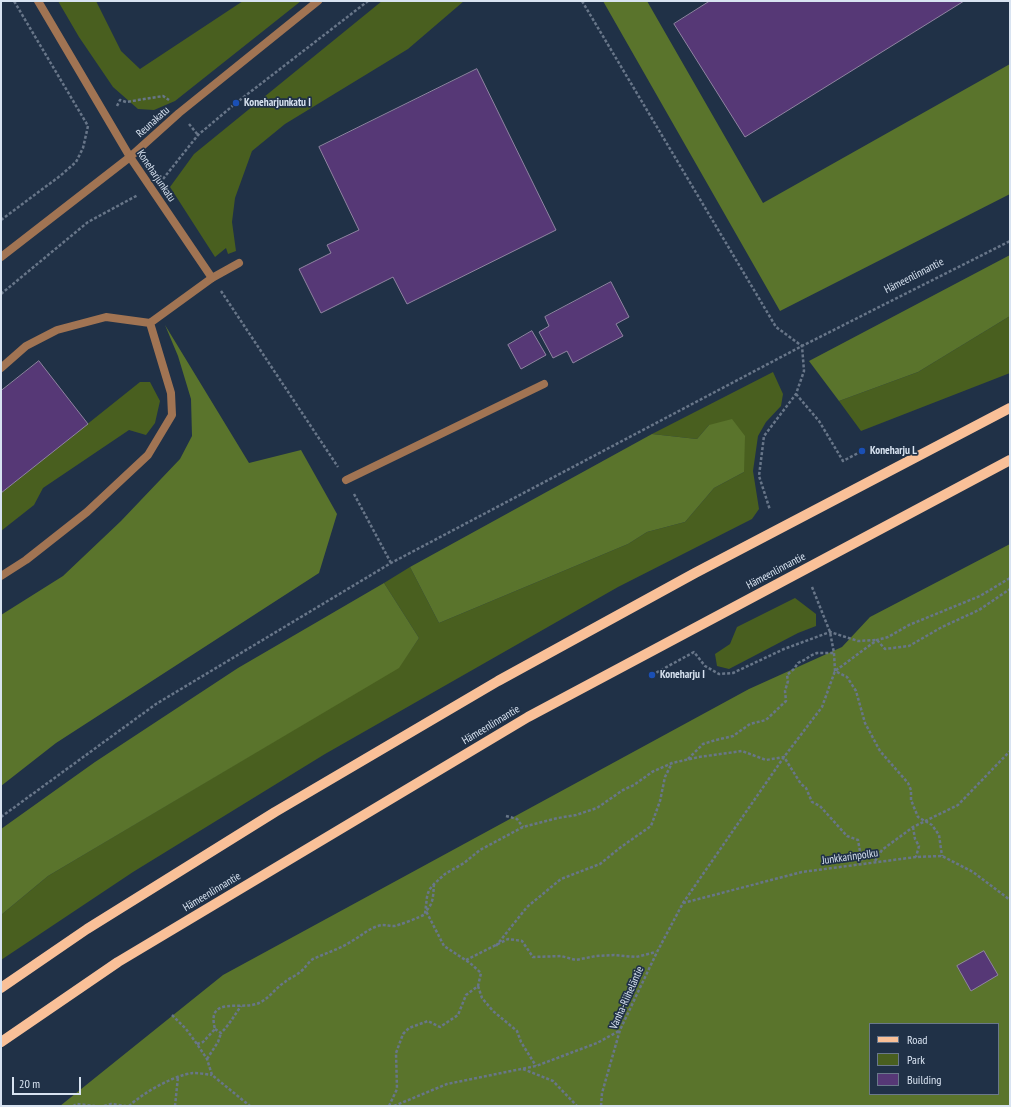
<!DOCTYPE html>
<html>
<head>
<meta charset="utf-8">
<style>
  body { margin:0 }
  #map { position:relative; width:1011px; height:1107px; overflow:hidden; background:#203147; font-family:"PT Sans Narrow",sans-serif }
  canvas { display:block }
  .frame { position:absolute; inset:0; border:2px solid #d8e3f1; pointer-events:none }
  .legend { position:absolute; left:869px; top:1023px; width:130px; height:72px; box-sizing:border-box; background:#203147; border:1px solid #6a788b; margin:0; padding:5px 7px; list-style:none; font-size:12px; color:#d8e3f1 }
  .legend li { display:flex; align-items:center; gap:8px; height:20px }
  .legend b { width:20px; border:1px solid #6a788b }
  .scale { position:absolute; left:12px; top:1077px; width:69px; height:18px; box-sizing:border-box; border:2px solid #d8e3f1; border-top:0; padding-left:5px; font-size:12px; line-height:14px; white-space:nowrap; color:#d8e3f1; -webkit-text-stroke:3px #203147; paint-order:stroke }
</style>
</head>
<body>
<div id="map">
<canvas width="1011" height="1107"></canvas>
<div class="frame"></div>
<ul class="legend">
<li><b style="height:5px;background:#f9c098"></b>Road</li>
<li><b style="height:11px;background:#495f1f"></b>Park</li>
<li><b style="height:11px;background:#563876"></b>Building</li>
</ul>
<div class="scale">20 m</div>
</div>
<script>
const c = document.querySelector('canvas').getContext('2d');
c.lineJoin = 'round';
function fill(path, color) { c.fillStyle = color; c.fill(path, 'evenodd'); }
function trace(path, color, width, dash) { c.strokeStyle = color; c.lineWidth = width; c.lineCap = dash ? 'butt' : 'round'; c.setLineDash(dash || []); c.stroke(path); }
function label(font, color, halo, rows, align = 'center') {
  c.font = font + ' "PT Sans Narrow",sans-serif'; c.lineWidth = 3.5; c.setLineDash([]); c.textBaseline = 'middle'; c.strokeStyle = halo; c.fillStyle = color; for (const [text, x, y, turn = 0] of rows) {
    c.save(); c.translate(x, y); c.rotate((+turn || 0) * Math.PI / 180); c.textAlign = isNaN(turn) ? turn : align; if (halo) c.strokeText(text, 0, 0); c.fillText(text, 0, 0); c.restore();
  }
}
fill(new Path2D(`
  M58,1H96L121,51L140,69L243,1H301L175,101L154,110L138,109L113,87L79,37Z
  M382,1H464L408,49L285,124L252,151L235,198L232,222L236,251L228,254L226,248L215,257L170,187L194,154Z
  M1010,316V373L861,431L839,401L918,372Z
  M773,372L783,394L781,406L766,422L758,436L753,471L759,509L752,519L618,587L325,754L133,872L1,960V915L48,876L399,667L419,638L384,583L410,567L439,623L628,544L647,532L685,522L714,488L744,472L709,425L697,439L652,434Z
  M140,382H150L160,401L155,423L146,435L129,430L43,488L34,505L1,531V493Z
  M795,598L816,614V626L798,633L729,669L717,666L715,654L730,644L737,627Z`), '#495f1f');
fill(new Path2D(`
  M603,1H647L763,203L1010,64V194L780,311Z
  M1010,255V316L918,372L839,401L809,361Z
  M165,325L249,463L301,450L337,514L319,573L56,743L1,786V615L63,576L121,521L180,459L192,436L191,399L178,356Z
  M732,419L745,436L744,472L714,488L685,522L647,532L628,544L439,623L410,567L652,434L697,439L709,425Z
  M1010,544V1106H60L223,975L749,689L842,647L870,617ZM870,1024H998V1094H870Z
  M384,583L419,638L399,668L48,876L1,915V829L95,762L238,668Z`), '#5a742c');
const building = new Path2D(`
  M710,1H964L745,137L674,24Z
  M477,69L556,230L407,304L393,277L321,313L299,269L331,253L327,245L359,230L319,147Z
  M611,282L629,317L616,324L623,336L573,363L567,351L553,358L539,332L549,326L545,317Z
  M532,331L546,355L521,369L508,345Z
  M39,361L88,424L1,493V391Z
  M984,951L998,975L971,991L957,966Z`);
fill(building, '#563876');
trace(building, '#9084a2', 1);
trace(new Path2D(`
  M582,1L776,327L802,346L804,371L796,394L764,436L759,476L770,510
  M117,106L120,100L126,102L163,96L169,100
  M189,124L198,135
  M163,179L198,135L236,103L368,1
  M1,220L60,176L76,162L83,148L88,126L14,1
  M221,291L338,467
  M1,294L88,222L138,195
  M796,394L819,421L843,461L862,451
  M354,494L391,563
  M812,587L830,632L834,653L835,671L847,677L856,691L865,723L880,751L908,783L911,790V800L918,817L932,825L939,835L942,856
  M652,675L694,652L705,666L719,674L733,673L784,649L830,632L858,641L877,640L885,649L909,646L942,627L979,610L1010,589
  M688,759L703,744L716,740L733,736L750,724L766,720L786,701L785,691L788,681L787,675L794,669L798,663L806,659L810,656L817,653H834
  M506,816L517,819L523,827
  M1,817L156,704L391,563L802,346L1010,241
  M913,827L915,839L919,846L916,857
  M875,861L882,850L913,827L958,805L1010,751
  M683,903L802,872L916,857L942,856L973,872L1010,900
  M496,946L527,907L561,879L600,864L621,847L651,826L660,801L665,777L672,763
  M466,960L508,939L522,941L533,957L561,956L576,960L596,956L614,955L636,957L656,952
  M478,986L482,998L493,1011L517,1031L521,1042L536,1066
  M172,1015L186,1029L197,1044L207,1059L212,1075L250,1106
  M215,1029L221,1033C229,1025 234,1016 241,1006
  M197,1044L203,1042L215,1029C206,995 241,1011 259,1003C270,998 275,988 285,982C289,978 296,976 300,972C305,969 308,962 313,959C326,953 340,949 352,941C361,936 368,929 378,926C384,924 388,926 394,926C397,926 421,917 425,914L427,897L429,890L434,884L445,874L464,863L480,850L523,827L558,818L576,815L597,808L623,790L634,785L652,772L672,763L699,757L742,751L766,760L784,757L801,784L806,788L812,802L820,806L847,836L858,840L862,863
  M207,1059L218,1042L221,1033
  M523,1069L553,1081L577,1106
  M73,1106L77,1104L95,1106
  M104,1106L111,1104L126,1106
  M129,1106C143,1093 174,1075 193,1073C199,1073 206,1074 212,1075
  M175,1106L178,1077
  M389,1106L397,1089L396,1053L403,1034L409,1028L428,1021L440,1027L458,1015L466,995L478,986L481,973L470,963L444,946L426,911C434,903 433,895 434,884
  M394,1106L447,1084L536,1066L597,1043L619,1031
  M601,1106L602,1093L620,1030L657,952L683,903L784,757L822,707L835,671L877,640L888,637L909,625L980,596L1010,578`), '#687689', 2.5, [3, 2]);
trace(new Path2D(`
  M1,368L26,346L57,330L106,317L150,323L212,278L239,263
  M346,480L544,384
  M1,576L26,560L87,512L148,455L172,415L171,393L150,323`), '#a17453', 8);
trace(new Path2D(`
  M38,1L130,157L212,278`), '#a17453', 8);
trace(new Path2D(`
  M1,257L130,157L179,113L318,1`), '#a17453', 8);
trace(new Path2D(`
  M1,988L87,929L275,812L498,681L695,573L1010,408
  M1,1042L118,962L528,717L1010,460`), '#f9c098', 10);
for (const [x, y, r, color] of [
  [236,103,4,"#1a4fb4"],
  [862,451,4,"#1a4fb4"],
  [652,675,4,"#1a4fb4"]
]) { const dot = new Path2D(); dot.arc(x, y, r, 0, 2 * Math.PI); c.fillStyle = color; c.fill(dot); trace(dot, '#203147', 1.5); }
label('bold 11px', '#d8e3f1', '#203147', [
  ["Koneharjunkatu I",244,103],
  ["Koneharju L",870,451],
  ["Koneharju I",660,675]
], 'left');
label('11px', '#d8e3f1', '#203147', [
  ["Reunakatu",153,122,-42],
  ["Koneharjunkatu",156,176,56],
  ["Hämeenlinnantie",914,276,-27],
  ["Hämeenlinnantie",776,571,-28],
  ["Hämeenlinnantie",491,725,-31],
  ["Junkkarinpolku",850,857,-8],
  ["Hämeenlinnantie",212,892,-31],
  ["Vanha-Riiheläntie",627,998,-66]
]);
</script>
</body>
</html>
